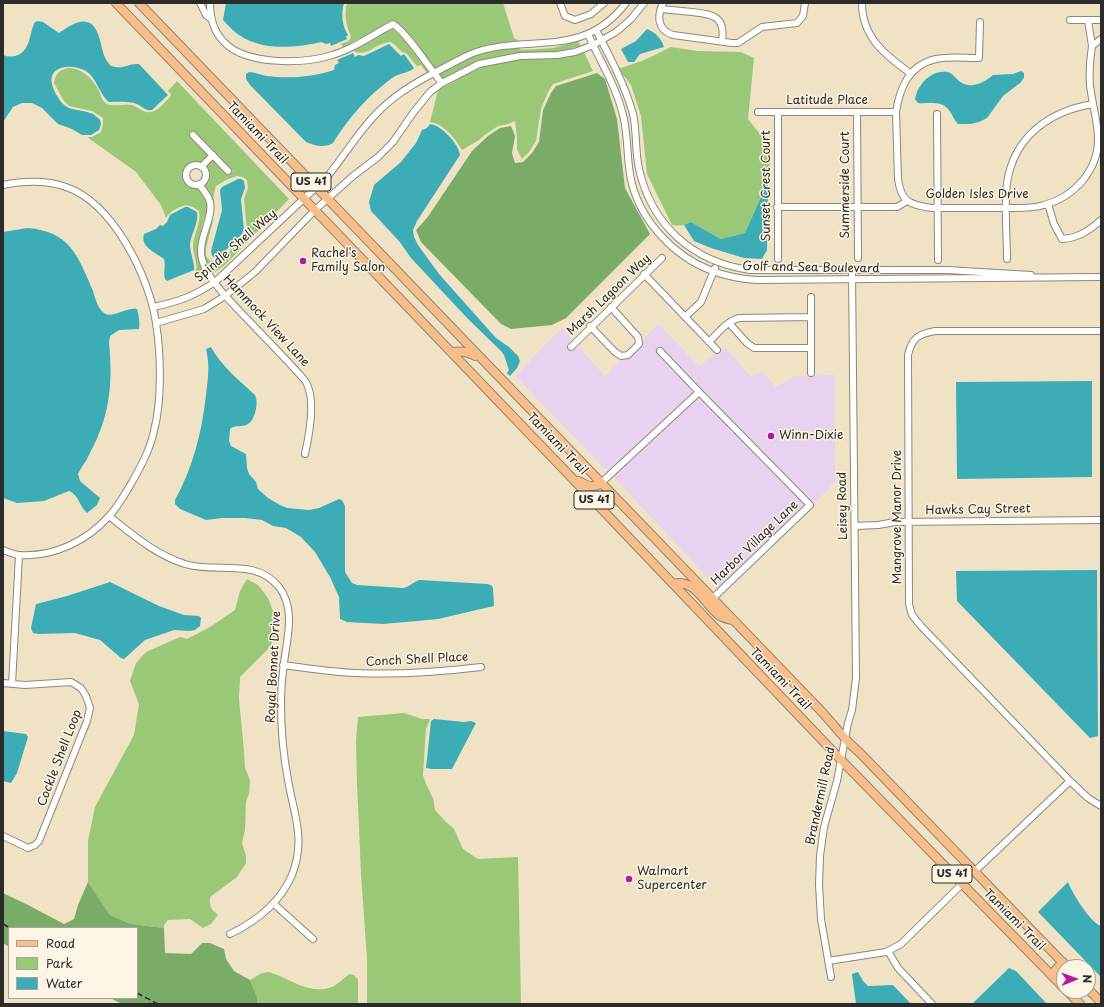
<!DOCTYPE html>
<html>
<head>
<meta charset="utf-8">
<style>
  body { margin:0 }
  #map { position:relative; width:1104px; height:1007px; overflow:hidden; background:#f0e3c5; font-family:"Playpen Sans",sans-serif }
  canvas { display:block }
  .frame { position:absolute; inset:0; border:4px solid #2b2b2b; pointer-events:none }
  .legend { position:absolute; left:8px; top:927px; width:130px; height:72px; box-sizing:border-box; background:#fcf5e5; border:1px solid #a8a49b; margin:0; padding:5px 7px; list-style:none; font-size:12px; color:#2b2b2b }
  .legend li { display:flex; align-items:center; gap:8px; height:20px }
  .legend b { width:20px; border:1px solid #a8a49b }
  .north { position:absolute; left:1056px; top:959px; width:40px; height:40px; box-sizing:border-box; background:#fcf5e5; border:1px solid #a8a49b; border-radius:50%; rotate:89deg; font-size:11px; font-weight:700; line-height:16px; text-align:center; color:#2b2b2b }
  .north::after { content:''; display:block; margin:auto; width:14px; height:18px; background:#b5179e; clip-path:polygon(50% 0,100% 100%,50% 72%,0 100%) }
</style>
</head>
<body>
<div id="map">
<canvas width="1104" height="1007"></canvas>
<div class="frame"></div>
<ul class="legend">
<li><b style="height:5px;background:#f8bd89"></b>Road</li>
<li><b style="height:11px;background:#9ac876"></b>Park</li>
<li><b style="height:11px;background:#3cadb6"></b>Water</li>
</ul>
<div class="north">N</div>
</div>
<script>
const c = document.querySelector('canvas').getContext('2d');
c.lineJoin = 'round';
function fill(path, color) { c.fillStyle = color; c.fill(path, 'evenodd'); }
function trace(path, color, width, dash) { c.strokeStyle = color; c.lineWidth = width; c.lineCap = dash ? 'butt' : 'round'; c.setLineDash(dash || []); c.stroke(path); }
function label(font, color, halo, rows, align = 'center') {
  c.font = font + ' "Playpen Sans",sans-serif'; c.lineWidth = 3; c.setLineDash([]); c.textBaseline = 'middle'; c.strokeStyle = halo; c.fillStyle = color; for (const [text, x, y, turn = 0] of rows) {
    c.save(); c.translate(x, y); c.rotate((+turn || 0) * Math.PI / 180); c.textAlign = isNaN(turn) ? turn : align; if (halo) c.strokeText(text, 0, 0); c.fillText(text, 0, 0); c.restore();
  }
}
fill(new Path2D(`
  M658,324L699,366L725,347L751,377L762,371L776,387L795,376L835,375V482L812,506V503L661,347L656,351L694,392L608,472L515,376L562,328L574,341L567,348L572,351L578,346L605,376L622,359L630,357L641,346L642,341Z
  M699,396L805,505L718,589L613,476Z`), '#e7d2ef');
fill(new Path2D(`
  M347,3H503L514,38L519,41L499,43L473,49L435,69C426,58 404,22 391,22L343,47L341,44L349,41L351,36C346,25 344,15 347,3Z
  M392,28L403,38L429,72L427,73L421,65L417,66L406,53L402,52L394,44L390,42C375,43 367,58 353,51L346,53V52Z
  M578,41L581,46L557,52L520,53L501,56L478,61L443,80L438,74L476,55L500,49L518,47L521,50L553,48Z
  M671,47L697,51L741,52L754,58L748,119L771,148L768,181L745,233L721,239L691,222C684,225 680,227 672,225L647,174L641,116L631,85L618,69L642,61Z
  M584,52L593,71L553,84L548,92L541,109L536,141L529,152L522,159L517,150V137L515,121L508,124L498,126L486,134L479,140L462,150C455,138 444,124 430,122L438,90L480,67L521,59L558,58Z
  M69,68C83,69 93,79 99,91C101,96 102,101 107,104C113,107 124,104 132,105C138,107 144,114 151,112C158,111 165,102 170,97L171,94L168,91L177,81L289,199L225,265L212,274C208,267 205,261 204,253C202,224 226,216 204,185C209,179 210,173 206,166L213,160L228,175L233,171L194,131L189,134L208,155L200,163C191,161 186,165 183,173C184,182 189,187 198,187C201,192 205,198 207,204C208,209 206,214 204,219C198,244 194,254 206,277L199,282L193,274L196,271C198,263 193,255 193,246C193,234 202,223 199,211L193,207L185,205C177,208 170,211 166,218L161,205L136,172L87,137H92L101,132L103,125V118L92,111L69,106L64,101L54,83C56,73 59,70 69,68ZM237,176L243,177L247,180L248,188L244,199L247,230L244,236L224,257L217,261H210L206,256V248L213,221L214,193L216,186L226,180Z
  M247,579L258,585L268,598L273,611L276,635L269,648L240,677L239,699L244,751L245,768L250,780L249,794L246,802L245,830L242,843L246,856V863L237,877L210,897C209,906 211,909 218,915L211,924L203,928L190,919L168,920L164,925V928L131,924L110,915L88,882V841L95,807L134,735L139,704L130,681L136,663L146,652L180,637L187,639L210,627L235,610L240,591Z
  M404,713L422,719H430L426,729L423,775L426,784L433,798L435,810L445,821L454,829L463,849L478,859L518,857L521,1004H367V959L361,874L357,783L356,741L358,717Z
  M269,972C289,978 307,994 329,988C337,986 344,977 350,974L354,975L358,980V1004H258L257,997L250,980L262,973Z`), '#9ac876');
fill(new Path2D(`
  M597,73L605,79L617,119L625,188L650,234L566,318L552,325L511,329L501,324L421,242L416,230L427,218L472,151L488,136L500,128L511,126L515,136L512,153L515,163L523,162L532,153L539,142L543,110L551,93L556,86Z
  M88,882L110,915L131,924L164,928L165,953L191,954L202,943H210L224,949L226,959L234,971L250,980L257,997L258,1004H122L110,998H137V928H9V947L3,943V893L28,905L64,924L74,919L78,905Z`), '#7bac67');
fill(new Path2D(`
  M226,3H344C341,13 342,26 348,35L346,37L347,39L331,46L330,43L326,44L321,42C296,48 262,51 239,35C233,31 228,25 223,20Z
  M38,21L43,22L59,33C72,24 90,12 98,34C103,47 101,55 111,66C125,70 127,63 139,64L168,95L152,110C145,111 142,106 137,104C128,101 118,102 109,102C99,94 97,78 86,71C74,64 48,64 52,84C53,90 58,98 62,103C69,111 80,109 90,113C94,114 97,117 100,120L101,124L99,130L91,135H82L72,129L58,124L42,108L32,103H22L13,107L3,122V55C8,57 13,57 18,55C31,49 29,33 35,22Z
  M647,29C656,33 661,38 664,47L640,54L634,62H628L621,49L636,41Z
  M389,44L401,56L404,54L414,68C409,73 399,73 392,78C368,96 349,117 333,143C326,148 314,146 306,142L250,85L246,79V74L249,72C255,72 261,75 267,76C288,79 313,77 334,70L335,65L339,63L337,60L353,53L355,57L358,55L364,56Z
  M1021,71L1024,73V78L1020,83L1003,96L987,118L979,122L971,124H958C954,120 952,114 949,110C941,100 929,104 918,103L915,99C918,84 931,70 947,72C953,73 955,78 959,81C970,90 984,83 993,75L1013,74Z
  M430,124C441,125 459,144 460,155L417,221L413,230L414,237L418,245L439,274L496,338L509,347L518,356L520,361L517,368L510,376L507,373L509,370L504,355L500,350L468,319L411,258L399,241L371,211L369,202L374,185L401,162L416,143L422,130L427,128Z
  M238,179H241L244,181L245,188L241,199L244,230L242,234L221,255L216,258L212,256L211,251L222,210L220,190L222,187Z
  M768,181L767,250L762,259L744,258L711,248L694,241L684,225L691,222L721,239L745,233Z
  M185,207H188L197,212C199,223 191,234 190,244C190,253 195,264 194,270L167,281L165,279C163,272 166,265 164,259C155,252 140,247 144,234L156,229L160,225L163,226L167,222L170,215Z
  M27,228C70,231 78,256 93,291C95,298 98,309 104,313C111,319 127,307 137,309C139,316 140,322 139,329L119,330L110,336L109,342C113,385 110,416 89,455C86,462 81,467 78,474L80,481L100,498L97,505L87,513C79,506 79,495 69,491L44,501L17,503L3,498V232Z
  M211,347C221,366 240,381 255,395C259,403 255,420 248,424C242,428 235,424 230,429L229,441L231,446L246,454L247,468L249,474L256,482L258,489L268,498L280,505L287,508L309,510L319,508L339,499L342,500L345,506V572L352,583L357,585L403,588C410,587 414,581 420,580L487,584L491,585L493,588L494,606L438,619L417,621L383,624L347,622L340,619L339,597L330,577L315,552L301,537L286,528L273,526L262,520L245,518H222L206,520L180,509L175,504V500C193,467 202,432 206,395C208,379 210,365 206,349Z
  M1092,381V477L957,479L956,382Z
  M1097,570L1098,736L1090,738L957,601L956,571Z
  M110,582L159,606L184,615L199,616L201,618L200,626L195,630L189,631L174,630L145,640L124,659L121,658L100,640L75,633L38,634L33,633L31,628L36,604L67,596Z
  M434,719L464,722L471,721L476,723L452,769H432L426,768L431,721Z
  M3,731L26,734L28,737L17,773L11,783L3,781Z
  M1068,882C1072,893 1090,922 1101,926V977L1038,912Z
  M1009,968L1016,971L1047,1004H972Z
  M858,972L863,981L868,986L893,985L911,1004H856L852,974Z`), '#3cadb6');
const minor = new Path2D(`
  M200,3L206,15L210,18
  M210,3C210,18 213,31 224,42C245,65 302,64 329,56C352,50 372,35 393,24C408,34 429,68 442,83
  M560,3L565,16L575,20L591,14L604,3
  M663,3C657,16 657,30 673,35L732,43H738L762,27L797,23L803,16L805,3
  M862,3C862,37 885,55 910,73
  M661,9C671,10 681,11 692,12C712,14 726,16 722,41
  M1070,20H1101
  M1088,20L1092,46
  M980,22L979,58C965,58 950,56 936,59C909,65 900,87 896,112L898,179C901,202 910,205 932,208C955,208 979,208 1002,208C1016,208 1031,209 1044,205C1074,197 1098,171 1098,139C1098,121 1092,104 1090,85C1089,72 1090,59 1092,46L1101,39
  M596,30C610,57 625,85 633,114C637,132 635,151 639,169C652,226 693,262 750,270H947L1031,275
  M588,34C600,61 616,86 623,115C629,138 626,162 632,184C642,222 674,256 710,270C725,276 741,279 757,280L1101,277
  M758,112H896
  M778,112V259
  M857,112L858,258
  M937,114L938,260
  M193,135L228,171
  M186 175a10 10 0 1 1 20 0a10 10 0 1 1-20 0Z
  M201,167L213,155
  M199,184C203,190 208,195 210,202C214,218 197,239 202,259C206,279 236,307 251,323C268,341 285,358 301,376C304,379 307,383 308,387C315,404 309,436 305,454
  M3,185C23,181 46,180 66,187C113,203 149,276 156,323C161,355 162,400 154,431C150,450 140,468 131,484C124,495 118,507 109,516C87,541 54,557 20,555C15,555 8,552 3,550
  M1048,204L1054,224L1062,239C1078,238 1089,231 1101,220
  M777,207H897L907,201
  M1007,259C1007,234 1004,207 1007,183C1014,136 1050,111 1093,104
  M644,274L717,350
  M811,297V373
  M153,307C178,302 194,296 215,282L327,177C345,155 360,129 380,110C400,90 426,77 451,64C459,60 467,55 476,52C532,34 583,59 626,3
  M685,317L701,302L715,268
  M156,323L204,309L225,296L255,272L315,210L353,176L378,157L393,142L413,113L430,92L442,83L479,64L520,56L557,55L575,52L593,45L616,32L631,19L644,3
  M729,323L747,343L754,348H811
  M590,326L615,352L621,356L628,355L639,344L638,337L611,307
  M1101,331H935C918,334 912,338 908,355L909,604L912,615L921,626L1070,781L1088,798L1101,806
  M709,342C718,333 727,321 739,318L811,317
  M571,347L662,258
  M660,351L699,392
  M601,483L699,392L810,505L712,599
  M109,516C133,535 156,555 185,564C217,574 255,557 279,587C296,609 287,638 284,663C282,676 281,689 281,702C281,728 283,754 288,780C294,815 306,839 292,875C280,903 257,921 230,934
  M855,526L878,525L895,522L1101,520
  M283,665C307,668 332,672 356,673C398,675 439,672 481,667
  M3,683L25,685L71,682L81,688L86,696L90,708L87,721L39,841L35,845L28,848L3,836
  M12,684L19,555
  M975,871L1070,781
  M274,904L313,939
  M888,951L898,968L932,1004
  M828,961L886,952L901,944L962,884
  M831,977L821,919L819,885L820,856L824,827L837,781L848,723L852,710L856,678L852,271`);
const major = new Path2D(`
  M116,3L571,477L845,764L1064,988
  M139,3L823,713L849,743L860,753L1067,967
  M451,352C461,351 467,351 475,356
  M579,481C589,486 591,489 601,483
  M673,584C694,577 706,606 720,616C723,618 728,619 732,620
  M1051,975L1063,962
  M1088,989L1101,1002
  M1067,991L1080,1004`);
trace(minor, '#8e8778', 8);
trace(major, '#8e8778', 10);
trace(minor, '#fff', 6);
trace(major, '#f8bd89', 8);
trace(new Path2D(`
  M3,924L10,928
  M137,993L158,1004`), '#2b2b2b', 1.5, [6, 3]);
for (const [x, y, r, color] of [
  [303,261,4,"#b5179e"],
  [771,436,4,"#b5179e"],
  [629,879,4,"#b5179e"]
]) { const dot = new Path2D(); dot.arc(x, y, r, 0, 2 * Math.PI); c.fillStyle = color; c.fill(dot); trace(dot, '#fcf5e5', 1.5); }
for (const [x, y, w] of [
  [311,182,40],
  [594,500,40],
  [952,874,40]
]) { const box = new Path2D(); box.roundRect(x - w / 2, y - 9, w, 18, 3); c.fillStyle = '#fcf5e5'; c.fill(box); trace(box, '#2b2b2b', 1); }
label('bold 11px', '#2b2b2b', null, [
  ["US 41",311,182],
  ["US 41",594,500],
  ["US 41",952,874]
]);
label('12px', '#2b2b2b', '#fcf5e5', [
  ["Latitude Place",827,101],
  ["Tamiami Trail",257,133,46],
  ["Summerside Court",846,185,-90],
  ["Sunset Crest Court",767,186,-90],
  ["Golden Isles Drive",977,195],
  ["Spindle Shell Way",236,246,-41],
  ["Golf and Sea Boulevard",811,268,1],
  ["Marsh Lagoon Way",609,295,-44],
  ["Hammock View Lane",266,321,47],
  ["Tamiami Trail",557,444,46],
  ["Leisey Road",843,506,-91],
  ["Hawks Cay Street",978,510,-1],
  ["Mangrove Manor Drive",898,517,-90],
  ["Harbor Village Lane",755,543,-44],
  ["Conch Shell Place",417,660,-3],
  ["Royal Bonnet Drive",274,667,-87],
  ["Tamiami Trail",780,679,46],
  ["Cockle Shell Loop",60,758,-69],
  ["Brandermill Road",821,796,-78],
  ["Tamiami Trail",1014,920,45]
]);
label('12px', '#2b2b2b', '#fcf5e5', [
  ["Rachel's",311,254],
  ["Family Salon",311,268],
  ["Winn-Dixie",779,436],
  ["Walmart",637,872],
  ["Supercenter",637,886]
], 'left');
</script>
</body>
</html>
